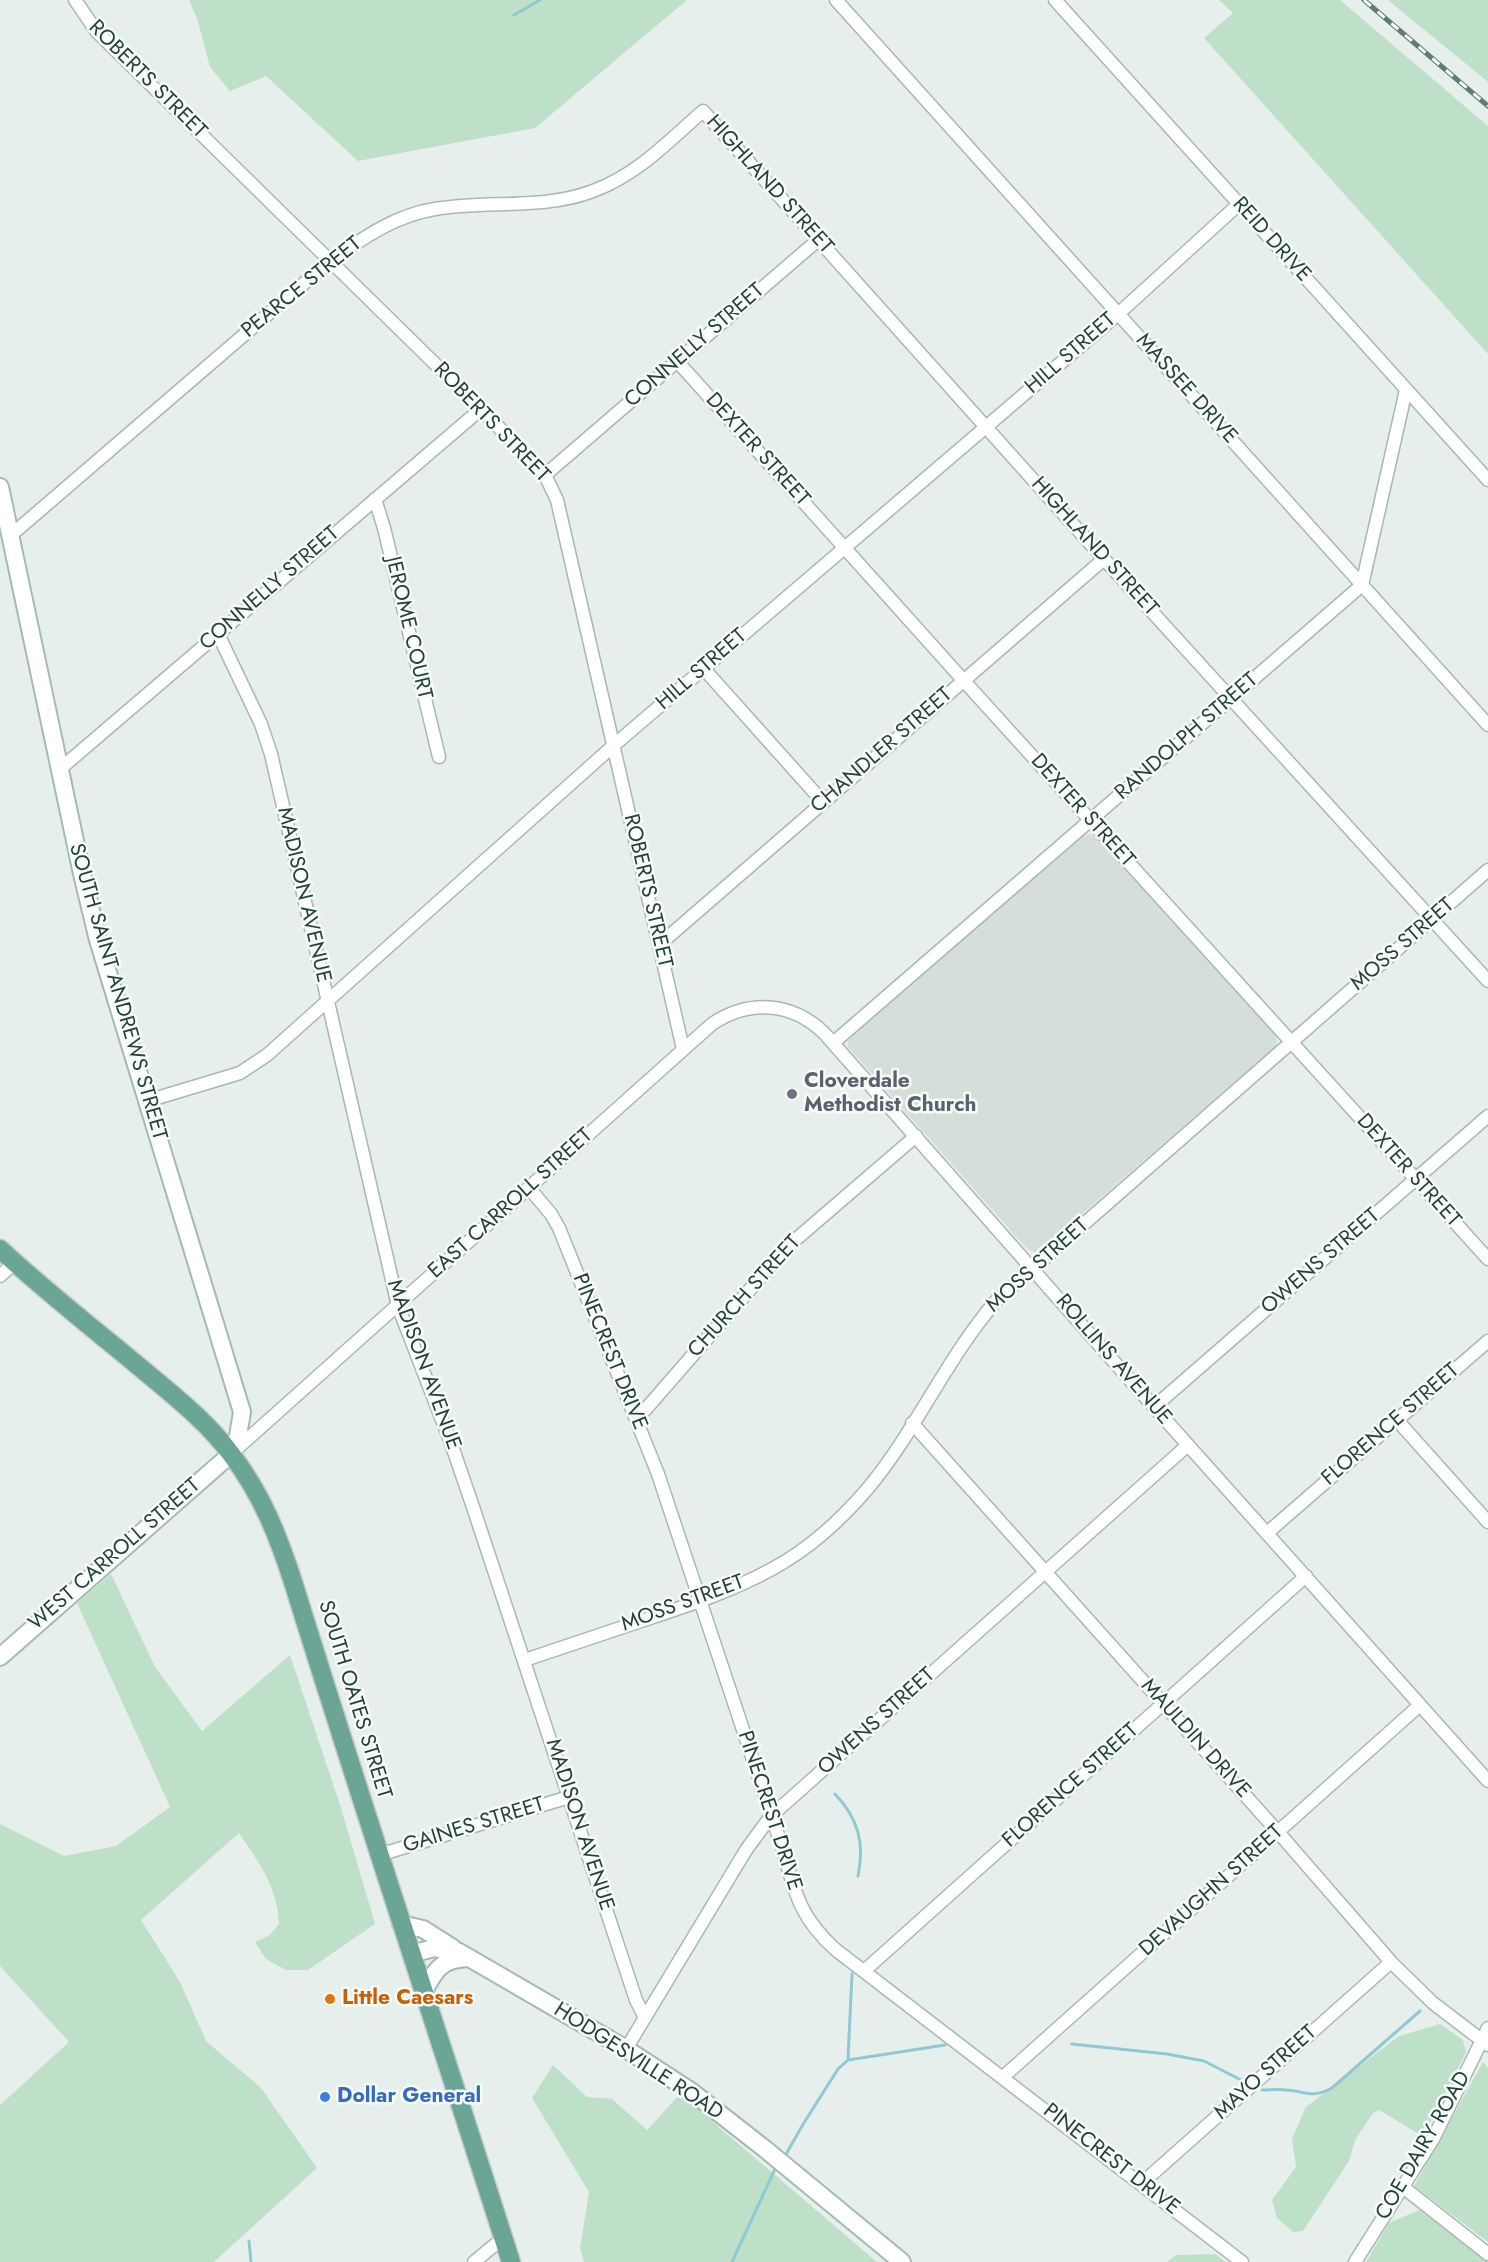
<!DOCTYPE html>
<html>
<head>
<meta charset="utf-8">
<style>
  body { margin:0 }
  canvas { display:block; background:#e6efeb }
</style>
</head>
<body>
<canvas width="1488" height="2262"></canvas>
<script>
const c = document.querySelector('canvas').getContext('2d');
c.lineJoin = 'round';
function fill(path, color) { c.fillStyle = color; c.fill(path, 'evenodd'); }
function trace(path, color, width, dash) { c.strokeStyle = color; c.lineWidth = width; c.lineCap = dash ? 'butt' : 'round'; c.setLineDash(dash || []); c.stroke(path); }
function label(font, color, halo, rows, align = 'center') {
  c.font = font + ' Jost,sans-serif'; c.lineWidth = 5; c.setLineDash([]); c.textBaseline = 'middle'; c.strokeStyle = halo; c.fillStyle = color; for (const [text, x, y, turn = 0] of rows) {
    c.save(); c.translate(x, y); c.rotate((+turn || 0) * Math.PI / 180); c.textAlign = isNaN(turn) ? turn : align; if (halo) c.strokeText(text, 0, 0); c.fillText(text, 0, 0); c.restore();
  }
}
fill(new Path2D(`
  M1089,834L1095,836L1276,1035L1277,1043L1275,1047L1039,1251L1034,1252L1028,1250L848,1047V1042L850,1038L1083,836Z`), '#d4dfda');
fill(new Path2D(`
  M189,0H687L535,128L358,161L266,76L230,91L210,67L197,18Z
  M1219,0H1340L1488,126V354L1204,38L1233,13Z
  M1388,0H1488V82Z
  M111,1574L155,1667L202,1731L290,1655L341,1808L375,1924L308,1970H286L266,1959L255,1942L270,1935L279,1924C278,1889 259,1862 239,1833L141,1920L180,1982L206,2041L261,2088L317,2168L214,2262H0V2105L69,2042L0,1966V1824L64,1856L116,1846L170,1807L77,1603Z
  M1440,2024L1463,2040L1466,2052L1432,2120L1419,2134L1379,2110L1373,2113L1355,2140L1349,2161L1303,2231L1293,2232L1277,2218L1272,2200L1296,2167L1292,2139L1306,2107L1399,2036Z
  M1483,2062L1488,2068V2242L1414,2186Z
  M553,2065L587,2097L612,2099L647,2130L680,2094L877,2262H584L580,2248L589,2192L532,2098Z
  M1419,2210L1488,2261V2262H1366L1389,2223Z
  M1215,2254L1226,2262H1167L1176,2255Z`), '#bfe0c8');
trace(new Path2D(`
  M514,15L540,0
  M835,1794C858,1818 865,1843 858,1876
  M1072,2044L1167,2054L1204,2061L1243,2081
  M848,2059L852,1974
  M1262,2090C1270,2090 1278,2089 1286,2090C1306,2091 1312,2099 1332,2088L1420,2011
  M785,2156L802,2126L838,2069L848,2060L945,2045
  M249,2241L251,2262
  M732,2262L775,2169`), '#8ec9d4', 3);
const street = new Path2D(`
  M75,0L97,32L481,409L545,475L557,500L683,1049
  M836,0L1488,725
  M1055,0L1488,480
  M677,361L964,681L1488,1259
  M545,475L818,240
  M375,499L384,528L439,757
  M10,536L330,261C362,239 395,215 435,209C487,200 544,210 593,191C637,175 669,141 703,111L1104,559L1488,981
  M218,634L261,724L271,754L398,1306L451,1443L473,1507L636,2000L645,2018
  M704,669L823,802
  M60,769L481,409
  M660,944L1104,559
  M833,1043L1362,585L1406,390
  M147,1101L240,1073L267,1055L613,746L1118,314L1239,204
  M529,1188L551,1214L559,1228L658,1474L782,1847C795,1892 799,1917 836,1950L1242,2262
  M0,1276L14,1263
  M1154,1407L1488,1116
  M634,1415L645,1410L787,1247L916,1136
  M1397,1420L1488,1522
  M912,1423L1278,1832L1391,1962L1433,2003L1488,2045
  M232,1453L712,1024C749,999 792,1002 824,1033L1154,1407L1488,1781
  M1267,1533L1488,1341
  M525,1660C567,1646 608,1632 650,1618C692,1604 734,1590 772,1569C809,1549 842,1519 869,1487C917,1429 947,1357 997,1300L1488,870
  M379,1855L569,1797
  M864,1971L1306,1576
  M626,2049L746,1850L771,1816L1188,1445
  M1003,2077L1420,1705
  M1141,2184L1391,1962
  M1403,2187L1488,2254
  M474,2262L503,2238
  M1355,2262L1433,2139L1488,2028`);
const secondary = new Path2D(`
  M0,487L82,874L98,940L242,1412L238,1436L231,1454L0,1657
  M401,1924L423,1929L453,1948
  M411,1954L434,1948L459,1952L626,2049L692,2092L765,2149L902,2262
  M423,1993C435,1970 441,1959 468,1958`);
const primary = new Path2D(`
  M0,1249C43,1289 90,1326 136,1364C169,1392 205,1419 231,1454C262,1494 279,1538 294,1585C364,1811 439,2036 511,2262`);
trace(street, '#a8b8b2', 15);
trace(secondary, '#a4bbb3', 20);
trace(primary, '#c2cac8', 21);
trace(street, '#fff', 12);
trace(secondary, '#fff', 16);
trace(primary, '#6aa596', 18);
const rail = new Path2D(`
  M1364,0L1488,106`);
trace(rail, '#5f7d75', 5);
trace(rail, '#f7fbf9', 3, [9]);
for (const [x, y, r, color] of [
  [792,1094,6,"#6b7280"],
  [330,1999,6,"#e8710a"],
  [325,2097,6,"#3f7fe0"]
]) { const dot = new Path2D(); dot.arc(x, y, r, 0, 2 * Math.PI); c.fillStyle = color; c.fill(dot); trace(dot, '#f7fbf9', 2); }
label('21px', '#24423a', '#f7fbf9', [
  ["ROBERTS STREET",147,80,45],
  ["HIGHLAND STREET",769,185,48],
  ["REID DRIVE",1271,240,48],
  ["PEARCE STREET",302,288,-39],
  ["CONNELLY STREET",695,346,-41],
  ["HILL STREET",1071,354,-41],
  ["MASSEE DRIVE",1186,389,48],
  ["ROBERTS STREET",491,423,46],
  ["DEXTER STREET",757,450,48],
  ["HIGHLAND STREET",1094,547,48],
  ["CONNELLY STREET",270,589,-41],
  ["JEROME COURT",408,628,77],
  ["HILL STREET",702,670,-41],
  ["RANDOLPH STREET",1187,737,-41],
  ["CHANDLER STREET",882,751,-41],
  ["DEXTER STREET",1082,811,48],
  ["ROBERTS STREET",647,891,77],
  ["MADISON AVENUE",303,895,77],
  ["MOSS STREET",1403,945,-41],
  ["SOUTH SAINT ANDREWS STREET",117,992,74],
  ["DEXTER STREET",1408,1171,48],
  ["EAST CARROLL STREET",511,1204,-42],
  ["OWENS STREET",1321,1262,-41],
  ["MOSS STREET",1038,1266,-42],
  ["CHURCH STREET",745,1297,-48],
  ["PINECREST DRIVE",609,1352,68],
  ["ROLLINS AVENUE",1113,1360,49],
  ["MADISON AVENUE",423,1365,70],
  ["FLORENCE STREET",1391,1425,-41],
  ["WEST CARROLL STREET",115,1555,-41],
  ["MOSS STREET",683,1604,-20],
  ["SOUTH OATES STREET",354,1700,73],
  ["OWENS STREET",877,1722,-42],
  ["MAULDIN DRIVE",1195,1739,48],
  ["FLORENCE STREET",1071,1786,-42],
  ["PINECREST DRIVE",769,1811,72],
  ["MADISON AVENUE",579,1825,72],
  ["GAINES STREET",474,1826,-17],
  ["DEVAUGHN STREET",1212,1891,-42],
  ["HODGESVILLE ROAD",638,2062,33],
  ["MAYO STREET",1266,2073,-42],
  ["COE DAIRY ROAD",1424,2146,-60],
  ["PINECREST DRIVE",1111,2160,38]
]);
label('bold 21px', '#5b616d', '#f7fbf9', [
  ["Cloverdale",804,1082],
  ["Methodist Church",804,1106]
], 'left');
label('bold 21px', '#c56008', '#f7fbf9', [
  ["Little Caesars",342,1999]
], 'left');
label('bold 21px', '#366cbe', '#f7fbf9', [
  ["Dollar General",337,2097]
], 'left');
</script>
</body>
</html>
